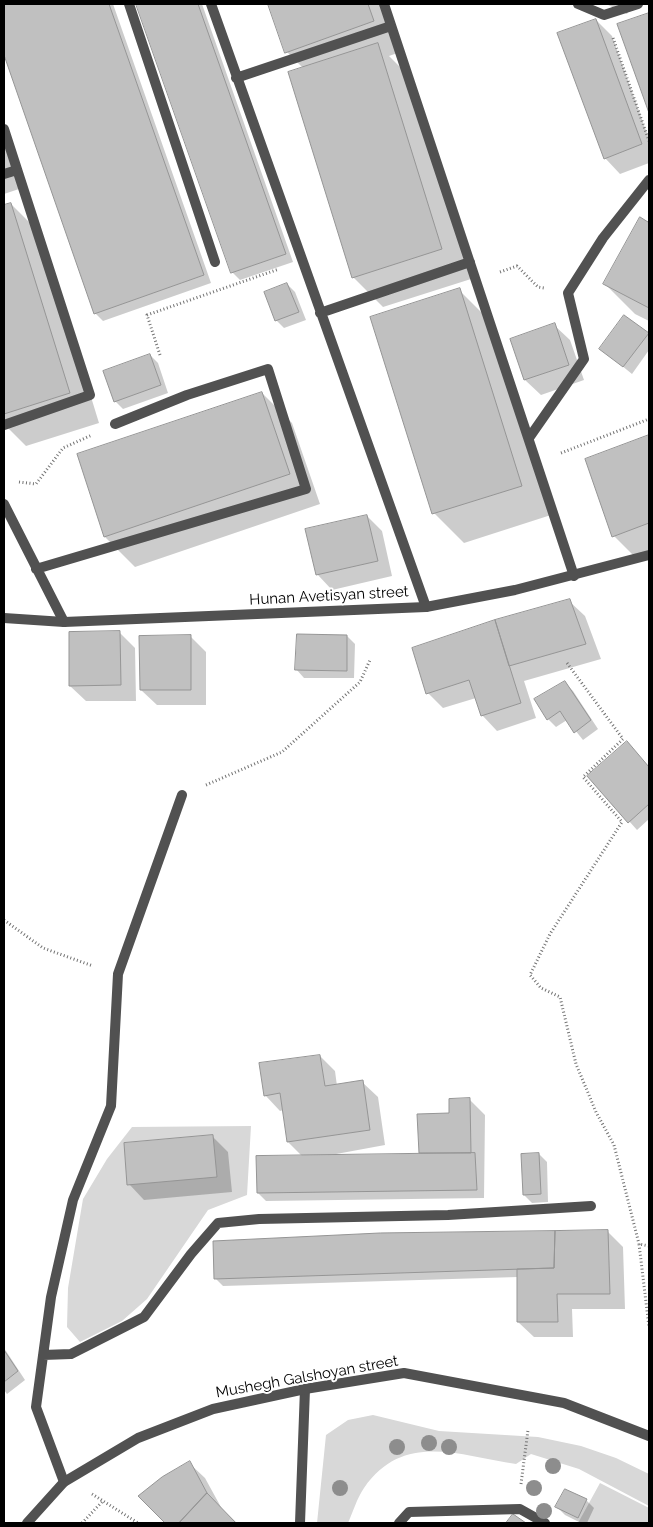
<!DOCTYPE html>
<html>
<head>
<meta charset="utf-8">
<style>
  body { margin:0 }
  #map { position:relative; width:653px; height:1527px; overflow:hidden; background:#fff; font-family:Raleway,sans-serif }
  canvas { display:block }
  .frame { position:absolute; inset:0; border:5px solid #000; pointer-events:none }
</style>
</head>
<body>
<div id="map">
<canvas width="653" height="1527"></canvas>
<div class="frame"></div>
</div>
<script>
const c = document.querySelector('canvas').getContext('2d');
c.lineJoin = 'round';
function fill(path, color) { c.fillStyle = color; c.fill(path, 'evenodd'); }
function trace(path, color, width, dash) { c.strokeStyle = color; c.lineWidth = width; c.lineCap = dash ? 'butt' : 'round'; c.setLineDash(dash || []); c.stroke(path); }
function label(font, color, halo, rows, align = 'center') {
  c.font = font + ' Raleway,sans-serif'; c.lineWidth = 4; c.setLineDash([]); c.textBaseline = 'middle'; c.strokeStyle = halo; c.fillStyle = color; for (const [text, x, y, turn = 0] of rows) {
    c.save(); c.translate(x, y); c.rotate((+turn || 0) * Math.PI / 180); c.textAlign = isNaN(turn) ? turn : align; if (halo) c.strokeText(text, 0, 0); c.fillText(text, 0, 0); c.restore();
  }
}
fill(new Path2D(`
  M251,1126L247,1195L208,1210L147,1299L122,1321L80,1342L67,1327L68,1288L83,1199L107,1159L132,1127Z
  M373,1415L439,1431L538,1437L581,1446L616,1458L649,1474V1506L579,1469L531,1454L516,1464C459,1456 404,1431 364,1488C357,1498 353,1512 348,1523H317L326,1435L348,1420Z
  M600,1483L649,1508V1523H578Z`), '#d8d8d8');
fill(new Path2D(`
  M4,4H113L211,283L103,321L95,313L4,52Z
  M137,4H202L293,262L240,280L232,272Z
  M269,4H386L403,51L389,56L408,75L471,279L383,307L353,277L303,68L287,52Z
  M606,4H632L627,14Z
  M649,15V109L619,25Z
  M596,20L612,36L649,139V163L620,174L605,158Z
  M4,142L19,189L4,194Z
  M11,204L41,234L99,423L26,446L4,424V207Z
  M649,223V321L635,314L605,284Z
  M287,284L295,292L306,320L284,328L276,320Z
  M459,290L489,320L551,515L464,543L434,513Z
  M554,325L570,340L584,380L541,395L525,380Z
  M648,334L649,350L632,374L600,348Z
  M150,355L158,363L168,393L123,409L115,401Z
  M262,393L292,423L320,504L135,567L105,537L79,455Z
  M649,436V552L635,557L614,536L587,460Z
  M367,516L382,531L392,576L332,590L317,574Z
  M569,601L585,616L601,659L524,681L536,718L497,731L482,715L476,698L443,708L428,693Z
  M119,632L135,648L136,701H86L70,686Z
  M190,636L206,652V705H157L141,690Z
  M347,636L355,644L354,678H304L296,669Z
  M565,683L573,691L598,729L583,740L567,720L556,727L548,719L536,699Z
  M635,751L649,768V819L637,830L589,776Z
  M320,1056L335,1071L337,1086L362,1082L378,1097L385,1145L320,1157L422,1155L420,1153L451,1114L470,1100L485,1115L484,1198L266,1201L258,1193L303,1157L288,1142L284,1110L280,1111L265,1095Z
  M213,1137L228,1152L232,1192L144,1200L129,1184Z
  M539,1154L547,1162L548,1202L532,1203L524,1195Z
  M607,1231L623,1247L625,1309H572L573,1337H534L518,1322V1277L223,1286L215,1278Z
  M4,1348L25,1380L7,1394L4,1390Z
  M189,1463L205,1478L222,1509L237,1523H167L140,1496Z
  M586,1500L594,1508L587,1523H581L565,1515L557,1507Z`), '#0003');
const building = new Path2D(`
  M4,4H109L204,275L94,314L4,55Z
  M136,4H198L286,254L231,273Z
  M268,4H368L374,21L285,53Z
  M649,13V113L617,24Z
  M596,19L642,144L604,159L557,33Z
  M378,43L442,249L352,278L288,72Z
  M11,203L70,393L4,414V205Z
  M640,217L648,222L649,220V308L603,284Z
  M287,283L299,312L275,321L264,292Z
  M460,288L522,486L432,514L370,317Z
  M624,315L649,333L623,367L599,349Z
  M555,323L569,365L524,380L510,339Z
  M150,354L161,385L114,402L103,371Z
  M262,392L290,474L104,537L77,454Z
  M649,435V523L612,537L585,459Z
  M367,515L378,561L316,575L305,529Z
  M570,599L586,644L509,666L495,620Z
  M495,620L521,703L481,716L469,680L426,694L412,648Z
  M120,631L121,685L69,686V632Z
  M297,634L347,635V671L295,670Z
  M191,635V690H140L139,636Z
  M565,681L591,720L574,733L560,711L547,720L534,699Z
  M627,741L649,767V804L628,823L587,776Z
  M320,1055L325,1086L363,1080L370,1130L287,1142L280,1093L264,1096L259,1063Z
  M470,1098L471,1153H419L417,1114L449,1113V1099Z
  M213,1135L217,1177L127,1185L124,1143Z
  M475,1153L477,1190L257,1193L256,1156Z
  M539,1153L541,1194L523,1195L521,1154Z
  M608,1230L610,1294H557L558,1322H517V1269L554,1268L555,1231Z
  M555,1231L554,1268L214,1279L213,1241L380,1233Z
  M4,1350L18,1371L4,1382Z
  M190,1461L207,1493L179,1523H165L138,1496L162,1477Z
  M565,1489L587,1499L578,1518L555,1507Z
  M207,1493L236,1523H179Z
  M513,1514L526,1523H506Z`);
fill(building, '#c0c0c0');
trace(building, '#959595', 1);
trace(new Path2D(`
  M613,38L649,141
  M500,272L517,266L538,287L544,288
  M160,355L147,315L279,269
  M561,453L649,419
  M19,482L36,484L63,448L92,435
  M567,663L623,739L583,777L622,822L550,934L530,975L541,988L560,997L576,1064L596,1112L614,1145L639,1244
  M206,785L282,752L360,682L370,660
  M4,920L43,948L93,966
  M649,1246L639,1244L649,1327
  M521,1484L528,1430
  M92,1494L138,1523
  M82,1523L102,1502`), '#737373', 3, [1, 2.5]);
trace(new Path2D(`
  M129,4L215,262
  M211,4L426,607
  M384,4L574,576
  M578,4L604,15L638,4
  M236,78L391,26
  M4,129L90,395L4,425
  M4,174L17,170
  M320,313L470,262
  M529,438L584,359L568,293L603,238L649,180
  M4,504L64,622
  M36,569L306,489L268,369L187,395L115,424
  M43,1355L71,1354L144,1317L191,1254L218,1223L259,1219L448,1215L591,1206
  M64,1482L36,1407L51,1297L73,1200L111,1106L118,974L182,795
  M300,1523L305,1389
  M399,1523L409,1512L520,1509L545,1523`), '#515151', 10);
trace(new Path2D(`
  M4,618L64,622L426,607L515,590L649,555`), '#515151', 10);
trace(new Path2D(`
  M27,1523L64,1482L138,1438L213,1409L305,1389L404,1373L564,1403L649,1436`), '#515151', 10);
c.fillStyle = '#8d8d8d';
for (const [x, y] of [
  [429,1443],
  [397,1447],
  [449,1447],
  [553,1466],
  [340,1488],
  [534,1488],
  [544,1511]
]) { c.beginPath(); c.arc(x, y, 8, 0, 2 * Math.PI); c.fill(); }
label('15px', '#000', '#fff', [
  ["Hunan Avetisyan street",329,596,-3],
  ["Mushegh Galshoyan street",307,1377,-10]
]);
</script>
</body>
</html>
